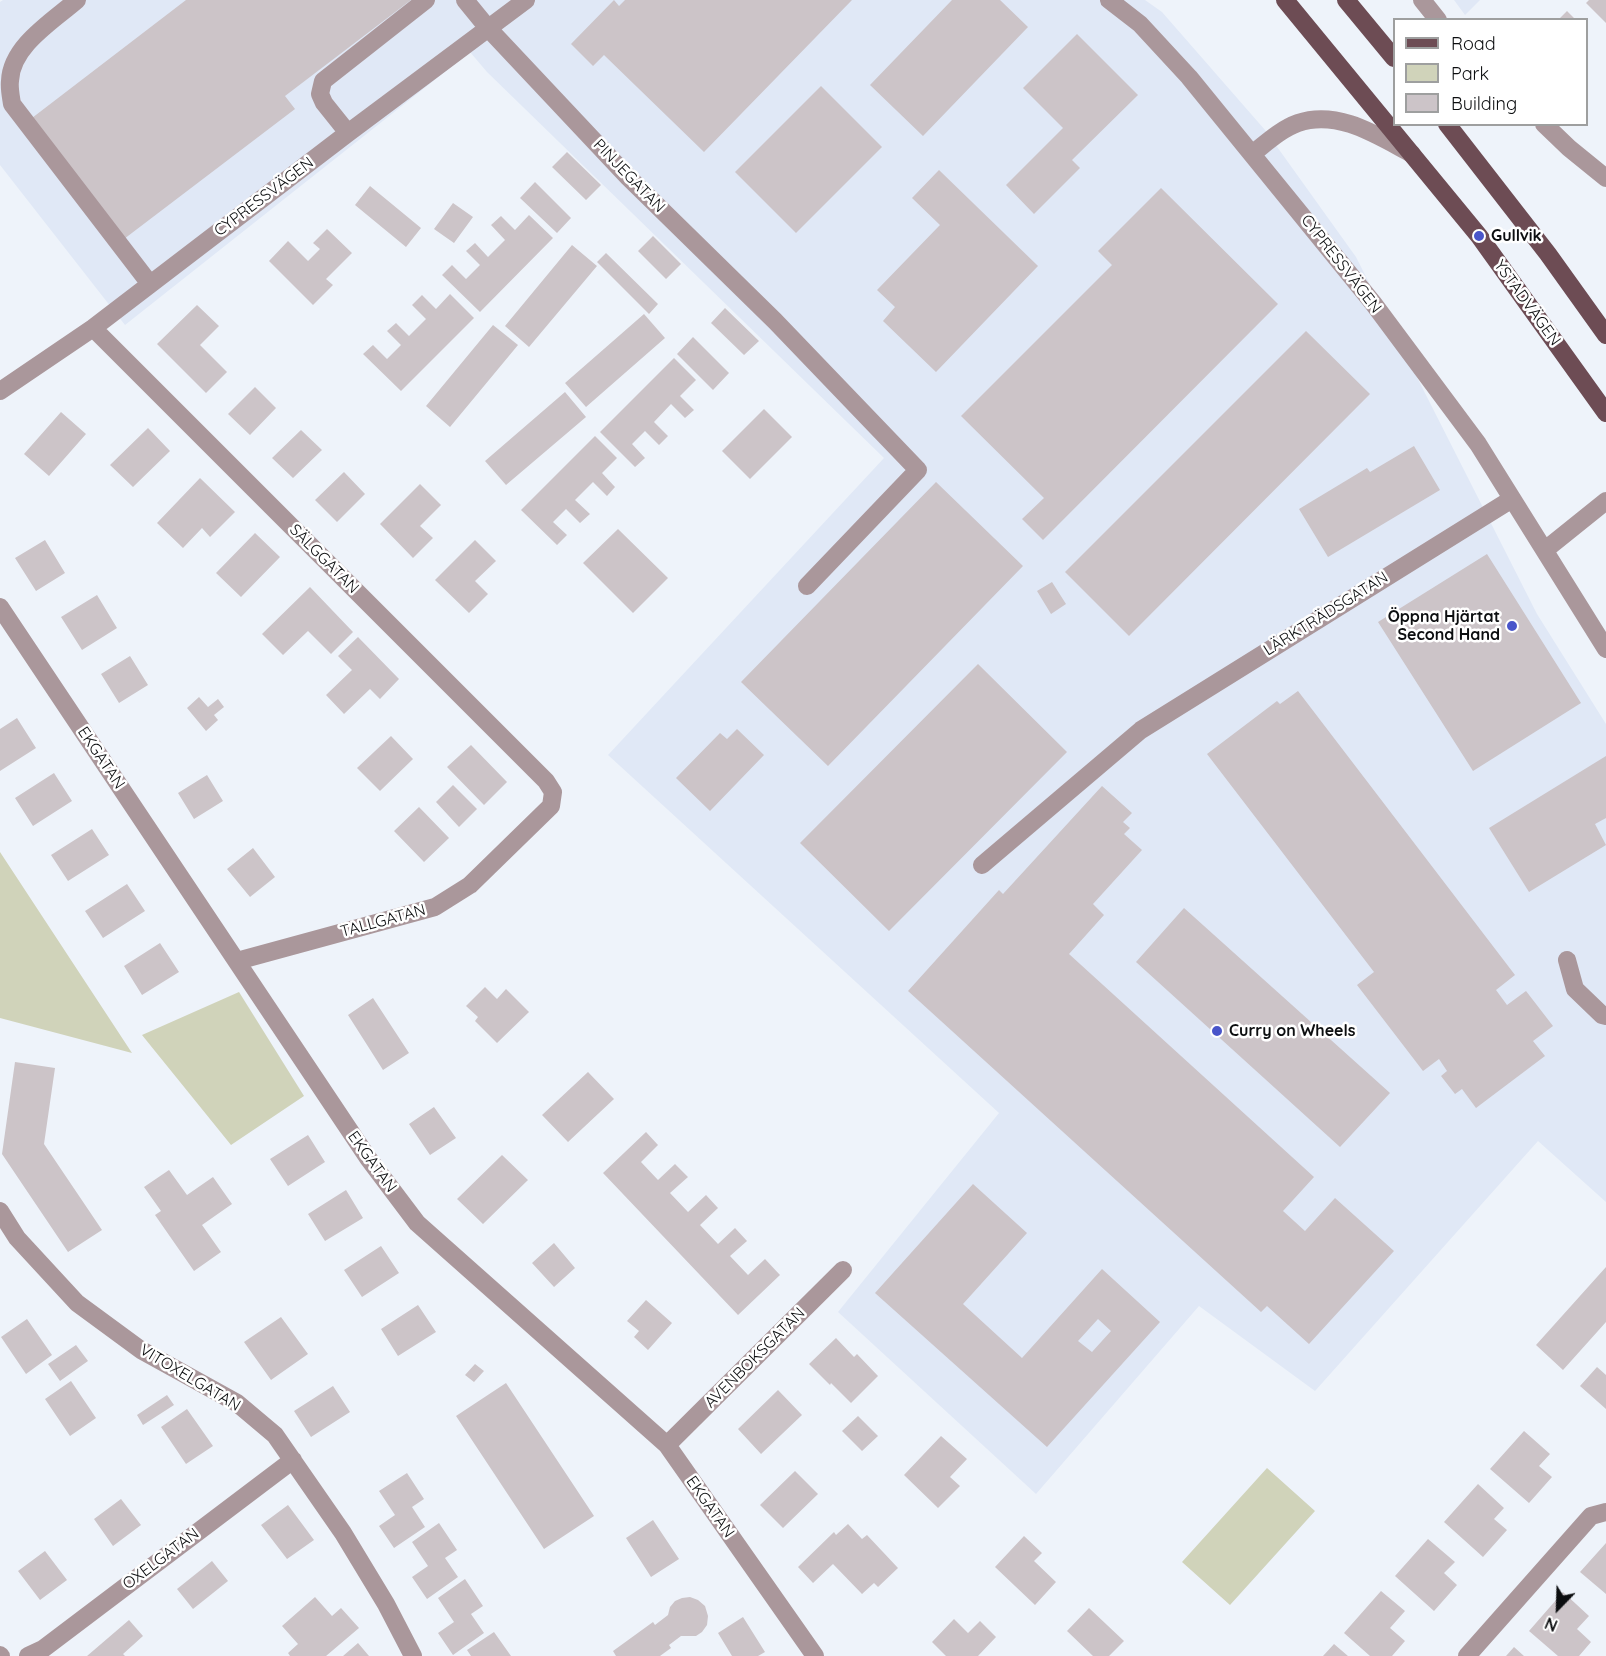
<!DOCTYPE html>
<html>
<head>
<meta charset="utf-8">
<style>
  body { margin:0 }
  #map { position:relative; width:1606px; height:1656px; overflow:hidden; background:#eef3fa; font-family:Quicksand,sans-serif }
  canvas { display:block }
  .legend { position:absolute; left:1393px; top:18px; width:195px; height:108px; box-sizing:border-box; background:#fff; border:2px solid #9e9f9f; margin:0; padding:8px 10px; list-style:none; font-size:18px; color:#0c0e10 }
  .legend li { display:flex; align-items:center; gap:12px; height:30px }
  .legend b { width:30px; border:2px solid #9e9f9f }
  .north { position:absolute; left:1528px; top:1578px; width:60px; height:60px; -webkit-text-stroke:4px #fff; paint-order:stroke; rotate:203deg; font-size:16px; font-weight:700; line-height:24px; text-align:center; color:#0c0e10 }
  .north::after { content:''; display:block; margin:auto; width:21px; height:27px; background:#0c0e10; clip-path:polygon(50% 0,100% 100%,50% 72%,0 100%) }
</style>
</head>
<body>
<div id="map">
<canvas width="1606" height="1656"></canvas>
<ul class="legend">
<li><b style="height:8px;background:#6d4c54"></b>Road</li>
<li><b style="height:16px;background:#d0d3ba"></b>Park</li>
<li><b style="height:16px;background:#ccc4c8"></b>Building</li>
</ul>
<div class="north">N</div>
</div>
<script>
const c = document.querySelector('canvas').getContext('2d');
c.lineJoin = 'round';
function fill(path, color) { c.fillStyle = color; c.fill(path, 'evenodd'); }
function trace(path, color, width, dash) { c.strokeStyle = color; c.lineWidth = width; c.lineCap = dash ? 'butt' : 'round'; c.setLineDash(dash || []); c.stroke(path); }
function label(font, color, halo, rows, align = 'center') {
  c.font = font + ' Quicksand,sans-serif'; c.lineWidth = 5; c.setLineDash([]); c.textBaseline = 'middle'; c.strokeStyle = halo; c.fillStyle = color; for (const [text, x, y, turn = 0] of rows) {
    c.save(); c.translate(x, y); c.rotate((+turn || 0) * Math.PI / 180); c.textAlign = isNaN(turn) ? turn : align; if (halo) c.strokeText(text, 0, 0); c.fillText(text, 0, 0); c.restore();
  }
}
fill(new Path2D(`
  M3,0H1145L1162,12L1265,130L1356,257L1537,614L1606,724V1202L1538,1141L1315,1391L1199,1306L1036,1494L838,1312L999,1113L608,755L884,458L487,72L470,52L125,325L0,165V2Z
  M1454,0H1480L1465,15Z`), '#e0e8f6');
fill(new Path2D(`
  M0,852L132,1053L0,1018Z
  M239,992L304,1096L231,1145L142,1035Z
  M1267,1468L1315,1511L1230,1605L1182,1562Z`), '#d0d3ba');
fill(new Path2D(`
  M186,0H411L285,96L295,109L124,239L32,118Z
  M614,0L619,6L625,0H852L704,152L604,55L593,66L571,44Z
  M952,0H1000L1028,27L923,136L870,85Z
  M1589,0H1606V23L1586,3Z
  M1567,11L1576,20H1558Z
  M1077,34L1138,95L1072,160L1080,168L1034,214L1006,185L1063,128L1023,88Z
  M821,86L882,147L796,233L735,172Z
  M567,152L601,185L586,200L552,167Z
  M939,170L1038,266L936,372L883,321L895,307L877,290L940,225L912,198Z
  M535,182L571,218L557,233L520,198Z
  M370,186L421,228L406,247L355,205Z
  M1161,188L1278,304L1043,540L1022,519L1044,498L961,416L1112,265L1098,251Z
  M453,203L473,217L454,243L434,229Z
  M529,215L553,238L480,312L442,275L452,265L466,279L480,265L466,251L475,243L488,257L505,240L491,225L501,216L515,230Z
  M327,229L352,253L326,279L333,285L313,305L269,261L288,241L308,261L320,249L313,243Z
  M653,236L681,264L666,279L638,251Z
  M572,245L597,266L529,347L505,326Z
  M606,253L658,304L649,314L597,262Z
  M450,294L474,318L401,391L363,354L373,345L387,359L401,345L387,331L396,323L409,336L426,319L412,305L422,295L436,309Z
  M197,305L219,326L200,345L227,372L206,393L157,344Z
  M725,308L759,341L744,355L711,323Z
  M644,314L665,338L586,407L565,383Z
  M493,325L518,345L450,427L426,406Z
  M1306,331L1370,394L1129,636L1065,572Z
  M693,337L729,373L713,390L677,354Z
  M674,358L696,380L680,396L694,410L685,418L671,404L654,422L668,436L659,445L645,431L632,444L645,458L635,467L600,432Z
  M255,387L276,408L250,435L228,414Z
  M565,392L586,417L506,485L485,461Z
  M764,409L792,437L750,479L722,451Z
  M61,412L86,434L49,476L24,454Z
  M148,428L170,451L133,487L110,465Z
  M301,430L322,450L293,478L272,458Z
  M595,436L617,458L602,473L615,487L607,496L593,482L575,500L590,514L580,523L566,509L553,522L567,535L557,545L521,510Z
  M1414,446L1440,490L1328,557L1299,509L1367,468L1370,472Z
  M344,472L365,494L337,522L315,500Z
  M200,478L235,512L210,537L202,528L183,548L157,523Z
  M936,482L1023,566L828,766L741,682Z
  M420,484L441,505L420,526L433,538L413,558L380,524Z
  M618,529L668,578L633,613L583,563Z
  M255,533L280,557L241,597L216,573Z
  M45,540L65,573L36,591L15,558Z
  M475,540L496,561L475,581L488,594L469,613L435,580Z
  M1487,554L1581,703L1473,771L1378,622Z
  M1052,582L1066,604L1051,614L1037,591Z
  M310,587L353,632L331,654L308,631L283,655L262,634Z
  M97,595L117,628L82,650L61,617Z
  M358,637L399,679L380,699L370,689L344,714L326,695L352,670L338,656Z
  M130,656L148,685L119,703L101,674Z
  M978,664L1067,752L889,931L800,843Z
  M1298,691L1515,975L1496,990L1507,1005L1526,991L1553,1026L1533,1041L1545,1056L1476,1108L1462,1089L1455,1094L1441,1076L1447,1071L1439,1059L1423,1071L1357,985L1374,972L1207,754L1277,701L1280,704Z
  M199,697L208,707L218,699L224,707L214,715L218,720L206,731L187,708Z
  M17,718L36,748L0,771V729Z
  M737,729L764,755L710,811L676,778L720,733L727,739Z
  M391,736L413,759L380,791L357,768Z
  M471,745L507,782L484,805L447,767Z
  M1606,756V818L1595,824L1606,845L1529,892L1489,828Z
  M54,773L72,801L33,826L15,798Z
  M207,775L223,801L194,819L178,793Z
  M453,785L477,809L459,827L436,802Z
  M1102,786L1132,813L1123,822L1130,828L1124,834L1142,850L1093,904L1104,915L1069,954L1314,1177L1283,1211L1305,1231L1335,1198L1394,1251L1309,1344L1267,1306L1261,1312L908,991L999,890L1003,894Z
  M419,807L449,838L424,862L394,831Z
  M92,829L109,855L68,881L51,855Z
  M253,848L275,877L250,897L227,869Z
  M127,884L145,911L103,938L85,911Z
  M1184,908L1390,1093L1340,1147L1136,962Z
  M160,943L179,972L142,995L124,966Z
  M485,987L497,999L506,989L529,1012L497,1043L475,1021L478,1017L466,1006Z
  M373,998L409,1053L383,1070L348,1015Z
  M15,1062L55,1068L44,1144L102,1230L68,1252L2,1154Z
  M588,1072L614,1099L568,1142L542,1115Z
  M434,1107L456,1138L430,1155L409,1124Z
  M646,1132L658,1145L641,1162L658,1180L675,1164L688,1177L670,1193L688,1212L706,1195L718,1208L700,1225L718,1244L735,1228L747,1241L730,1256L748,1275L765,1259L780,1275L738,1315L603,1173Z
  M308,1135L325,1162L288,1186L270,1159Z
  M502,1155L528,1180L483,1224L457,1199Z
  M169,1170L187,1195L213,1177L232,1204L202,1225L221,1252L194,1271L155,1215L161,1211L144,1187Z
  M973,1184L1027,1233L963,1304L1022,1358L1102,1269L1160,1322L1047,1447L875,1293ZM1098,1319L1111,1331L1092,1352L1078,1341Z
  M346,1190L363,1218L325,1241L308,1214Z
  M554,1243L575,1268L554,1287L532,1263Z
  M381,1246L399,1273L362,1297L344,1270Z
  M1606,1267V1322L1563,1370L1536,1345Z
  M646,1300L672,1323L648,1350L634,1337L639,1331L627,1321Z
  M418,1305L436,1332L398,1356L381,1329Z
  M281,1317L308,1354L271,1380L244,1342Z
  M27,1319L52,1355L26,1374L1,1337Z
  M836,1338L854,1357L857,1354L878,1376L851,1403L831,1383L830,1385L809,1364Z
  M76,1345L88,1361L60,1381L48,1364Z
  M475,1364L484,1371L474,1382L465,1375Z
  M1597,1367L1606,1375V1409L1580,1386Z
  M71,1381L96,1418L70,1436L45,1399Z
  M506,1383L594,1516L544,1549L456,1416Z
  M333,1386L350,1412L311,1437L294,1411Z
  M778,1390L802,1415L761,1454L738,1429Z
  M167,1395L174,1405L143,1425L137,1415Z
  M187,1409L213,1446L186,1464L161,1427Z
  M858,1416L878,1436L862,1451L842,1431Z
  M1524,1431L1550,1454L1539,1466L1552,1477L1529,1503L1490,1469Z
  M941,1436L967,1459L950,1477L960,1486L938,1508L904,1475Z
  M795,1471L818,1494L783,1528L760,1505Z
  M407,1473L424,1499L412,1507L425,1527L394,1548L379,1526L395,1515L379,1491Z
  M1478,1484L1504,1508L1494,1519L1507,1530L1483,1557L1444,1522Z
  M121,1499L141,1525L113,1546L94,1519Z
  M288,1505L314,1540L287,1559L261,1525Z
  M653,1520L679,1559L651,1577L626,1538Z
  M439,1523L457,1550L445,1558L458,1577L427,1599L412,1577L428,1566L412,1542Z
  M848,1524L862,1539L867,1535L898,1568L878,1587L874,1583L862,1594L833,1564L813,1583L798,1567L834,1532L836,1535Z
  M1024,1536L1042,1553L1034,1561L1056,1582L1035,1605L995,1567Z
  M1428,1539L1455,1562L1444,1573L1457,1585L1434,1611L1395,1576Z
  M1606,1543V1594L1580,1572Z
  M45,1551L67,1580L40,1600L18,1571Z
  M212,1561L228,1581L193,1609L177,1589Z
  M465,1579L483,1606L471,1614L484,1633L453,1655L438,1633L454,1622L438,1598Z
  M1381,1591L1405,1611L1390,1628L1405,1641L1392,1656H1370L1344,1633Z
  M1563,1592L1589,1616L1577,1629L1591,1642L1579,1656H1558L1529,1631Z
  M315,1597L332,1616L341,1608L359,1628L326,1656H290L288,1653L298,1644L282,1626Z
  M690,1597L698,1600L705,1606L708,1616L707,1625L702,1632L696,1636H681L669,1645L671,1648L660,1656H616L613,1651L653,1622L655,1625L668,1615L670,1607L675,1601L682,1598Z
  M1089,1608L1124,1641L1109,1656H1093L1067,1631Z
  M743,1617L765,1652L758,1656H732L718,1633Z
  M954,1619L968,1633L980,1621L996,1637L978,1656H946L932,1642Z
  M129,1620L143,1636L123,1654L125,1656H87Z
  M494,1632L511,1656H471L467,1650Z
  M358,1643L369,1656H343Z
  M1334,1644L1348,1656H1323Z
  M1514,1647L1524,1656H1506Z`), '#ccc4c8');
trace(new Path2D(`
  M77,0C53,21 11,46 10,81C9,88 11,97 12,104L150,284
  M465,0L487,27L628,177L775,321L918,470L807,586
  M1109,0L1140,24L1189,77L1373,303L1478,444L1606,649
  M1422,0L1438,20
  M1544,124L1569,148L1606,178
  M348,133L324,103L320,94L323,81L426,0
  M1252,154C1266,143 1281,129 1298,123C1338,109 1378,136 1412,154
  M93,328L546,781L553,792L551,806L470,885L435,907L237,961
  M0,391L93,328L348,133L526,0
  M1545,550L1606,501
  M0,607L368,1158L417,1223L667,1445L815,1656
  M982,865L1141,730L1512,499
  M1567,960L1575,989L1602,1015L1606,1016
  M0,1211L17,1238L77,1303L141,1350L237,1403L275,1435L343,1533L386,1604L413,1656
  M667,1445L843,1270
  M0,1655L1,1656
  M28,1656L43,1649L293,1460
  M1467,1656L1591,1516L1606,1512`), '#aa979b', 18);
trace(new Path2D(`
  M1285,0L1479,236L1606,413
  M1346,0L1394,58
  M1447,124L1548,254L1606,335`), '#6d4c54', 18);
for (const [x, y, r, color] of [
  [1479,236,6,"#4955ca"],
  [1512,626,6,"#4955ca"],
  [1217,1031,6,"#4955ca"]
]) { const dot = new Path2D(); dot.arc(x, y, r, 0, 2 * Math.PI); c.fillStyle = color; c.fill(dot); trace(dot, '#fff', 2); }
label('16px', '#0c0e10', '#fff', [
  ["PINJEGATAN",629,176,46],
  ["CYPRESSVÄGEN",264,197,-37],
  ["CYPRESSVÄGEN",1341,264,52],
  ["YSTADVÄGEN",1527,303,54],
  ["SÄLGGATAN",324,559,45],
  ["LÄRKTRÄDSGATAN",1326,614,-32],
  ["EKGATAN",101,758,56],
  ["TALLGATAN",383,921,-15],
  ["EKGATAN",372,1162,54],
  ["AVENBOKSGATAN",755,1358,-45],
  ["VITOXELGATAN",190,1378,31],
  ["EKGATAN",710,1507,55],
  ["OXELGATAN",161,1559,-37]
]);
label('bold 16px', '#0c0e10', '#fff', [
  ["Gullvik",1491,236],
  ["Öppna Hjärtat",1500,617,"right"],
  ["Second Hand",1500,635,"right"],
  ["Curry on Wheels",1229,1031]
], 'left');
</script>
</body>
</html>
